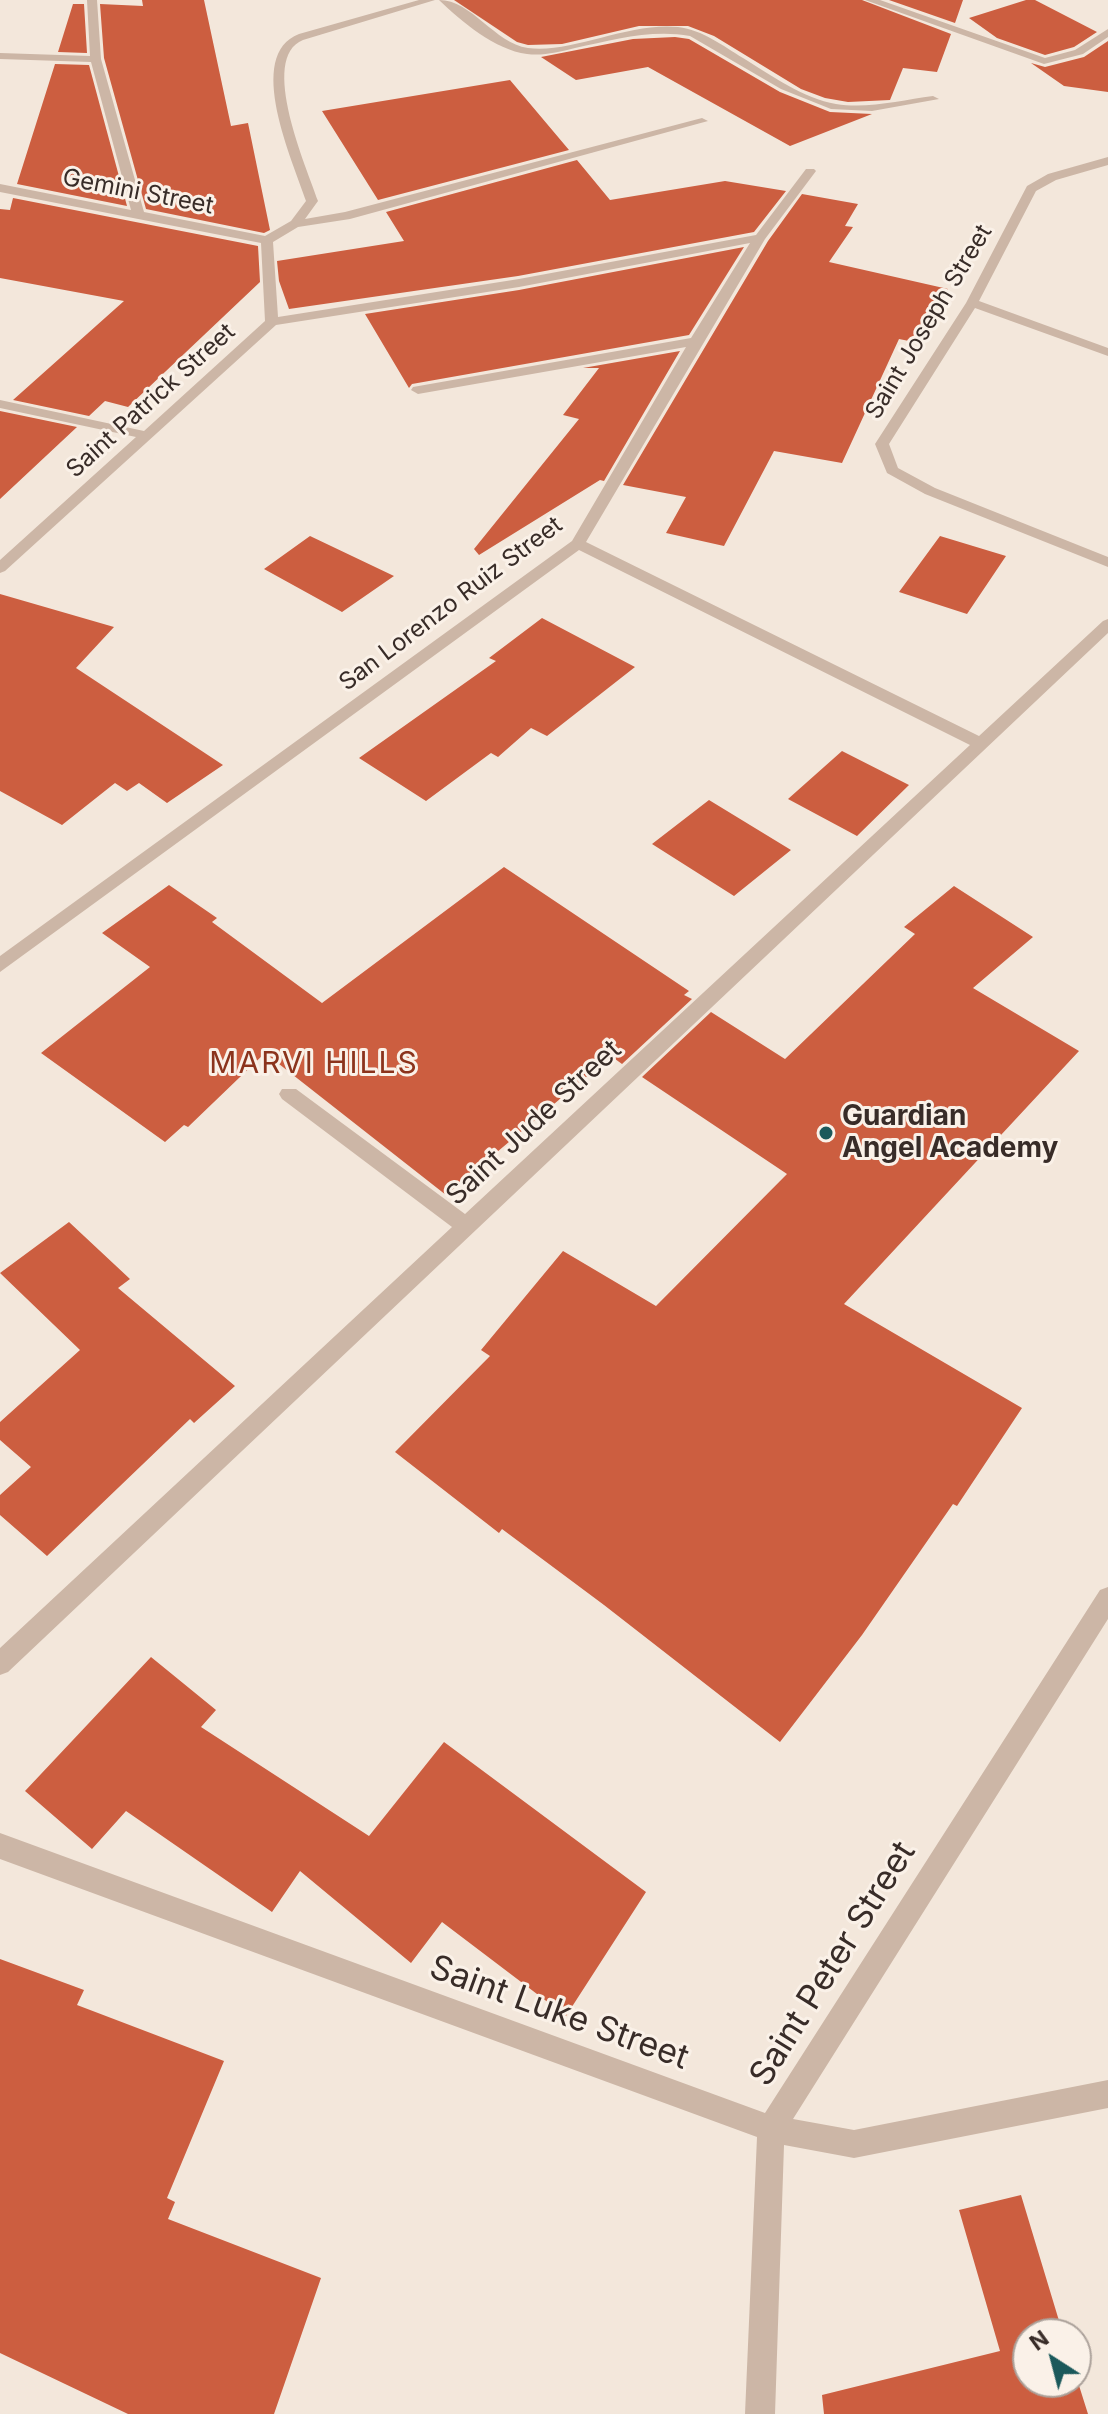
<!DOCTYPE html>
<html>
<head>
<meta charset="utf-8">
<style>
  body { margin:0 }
  #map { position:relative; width:1108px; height:2414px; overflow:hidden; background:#f3e7db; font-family:Inter,sans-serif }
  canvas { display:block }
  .north { position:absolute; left:1012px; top:2318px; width:80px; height:80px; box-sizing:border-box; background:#faf1e8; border:2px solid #aca29b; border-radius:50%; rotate:324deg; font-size:22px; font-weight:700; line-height:32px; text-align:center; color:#382c28 }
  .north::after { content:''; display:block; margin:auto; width:28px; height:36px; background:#1b595b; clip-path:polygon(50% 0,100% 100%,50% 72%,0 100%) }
</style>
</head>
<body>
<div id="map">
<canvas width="1108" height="2414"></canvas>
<div class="north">N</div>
</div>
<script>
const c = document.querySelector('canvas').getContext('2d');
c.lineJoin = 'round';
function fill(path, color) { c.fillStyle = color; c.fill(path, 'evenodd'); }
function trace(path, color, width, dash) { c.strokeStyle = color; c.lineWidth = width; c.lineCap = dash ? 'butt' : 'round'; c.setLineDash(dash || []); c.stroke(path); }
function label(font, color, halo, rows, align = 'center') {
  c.font = font + ' Inter,sans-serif'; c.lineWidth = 6; c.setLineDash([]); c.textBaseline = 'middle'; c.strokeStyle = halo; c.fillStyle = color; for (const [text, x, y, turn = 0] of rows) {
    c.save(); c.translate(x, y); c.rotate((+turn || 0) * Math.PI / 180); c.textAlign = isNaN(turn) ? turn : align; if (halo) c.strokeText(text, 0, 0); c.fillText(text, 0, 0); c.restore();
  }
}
fill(new Path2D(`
  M142,0H204L231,126L248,123L270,230L264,233L146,209L104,58L100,4L143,6Z
  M454,0H862L951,34L937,72L903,68L890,100L848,102L825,98L801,89L714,36L688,26H639L562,44L528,45L517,42Z
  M889,0H963L955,23Z
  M1026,0H1035L1097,32L1074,47L1045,55L997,38L969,18Z
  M73,4H84L87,53L58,52Z
  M675,37L689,39L780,92L830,112L872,114L790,146L648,67L576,80L541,57L633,39Z
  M1108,41V92L1064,86L1031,63L1045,67L1084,57Z
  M55,64L89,65L127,206L17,184Z
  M510,80L569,150L378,200L322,111Z
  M577,160L610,200L725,181L786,191L754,232L518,276L289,309L279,281L277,261L404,241L386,212Z
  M802,194L858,204L845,226L853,227L829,262L948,289L914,342L899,339L842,463L774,451L724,546L666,533L686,497L623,485L768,241Z
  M13,198L258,246L260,282L128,407L105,401L89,416L13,400L124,301L0,278V209L10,210Z
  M744,247L689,335L412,384L409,388L365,314L519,290Z
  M680,351L604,481L600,480L479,555L474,549L579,419L563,415L599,368H583Z
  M0,411L77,427L0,499Z
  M310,536L394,576L342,612L264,569Z
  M940,536L1006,556L967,614L899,592Z
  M0,594L114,627L76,668L223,765L167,803L139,783L127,791L115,783L62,825L0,791Z
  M542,618L635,667L547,736L531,728L498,757L491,753L426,801L359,758L496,661L489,658Z
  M842,751L909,785L857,836L788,799Z
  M709,800L791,850L734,896L652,844Z
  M504,867L689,991L684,995L692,999L622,1064L611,1056L446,1195L265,1053L188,1127L184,1125L165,1142L41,1053L150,967L102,933L169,885L217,918L212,922L322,1003Z
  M954,886L1033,937L973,988L1079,1051L844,1304L1022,1408L957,1506L953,1504L862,1635L780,1742L604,1605L502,1529L499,1533L395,1452L490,1356L481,1350L563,1251L656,1306L787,1174L642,1077L711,1012L785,1059L915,934L904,927Z
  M69,1222L130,1279L118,1288L235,1386L194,1423L190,1419L47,1556L0,1515V1495L31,1467L0,1440V1422L80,1350L0,1273Z
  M151,1657L216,1710L201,1727L369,1836L444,1742L646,1892L566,2016L442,1922L411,1963L300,1871L272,1912L126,1811L92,1849L25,1791Z
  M0,1959L84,1990L77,2005L224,2061L167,2198L175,2202L168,2219L321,2278L274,2414H128L0,2353Z
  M1021,2195L1063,2334H1028V2382H1076V2376L1088,2414H824L822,2395L1000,2351L959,2210Z`), '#cc5e40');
fill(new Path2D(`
  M87,0H97L101,59L144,212L265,236L291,221L306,201C293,161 244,55 299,34L419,0H435L303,40C258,58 307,168 318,201L305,219L345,212L702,118L708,121L350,219L298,227L273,242L278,317L519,279L756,235L806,169H814L816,171L765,239L586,542L979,736L1103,621L1108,619V633L8,1672L0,1675V1648L452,1227L282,1099L279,1094L282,1089H296L465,1214L970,745L579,550L0,972V956L572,541L686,347L418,394L411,390L413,387L691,338L750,243L519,287L276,325L5,571L0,573V560L136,437L0,408V400L144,431L265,321L261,243L0,192V184L131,210L91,62L0,59V53L90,56Z
  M439,0C472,0 494,43 528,48C571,54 628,22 678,27C703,30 723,46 743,58C771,75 804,99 836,104C868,109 902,100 933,96L939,99L872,111L831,109L781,89L690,36C651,29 613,40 575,48C559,52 543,56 527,54C495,50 461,21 439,0Z
  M865,0H880L1045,58L1075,50L1108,29V37L1083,54L1044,64Z
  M1108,157V165L1056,180L1036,191L979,301L1108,348V356L975,308L889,444L898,468L935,488L1108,557V567L925,494L887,473L875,444L966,303L1027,186L1048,174Z
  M1108,1587V1619L793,2119L854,2130L1108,2080V2108L854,2158L784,2145L775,2414H745L757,2137L0,1859V1833L765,2113L1100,1590Z`), '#ccb6a6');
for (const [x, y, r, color] of [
  [826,1133,8,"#1b595b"]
]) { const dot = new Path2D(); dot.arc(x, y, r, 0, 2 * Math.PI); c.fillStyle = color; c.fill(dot); trace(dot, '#faf1e8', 3); }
label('24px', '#382c28', '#faf1e8', [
  ["Gemini Street",138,192,11],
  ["Saint Joseph Street",929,322,-59],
  ["Saint Patrick Street",151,401,-42],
  ["San Lorenzo Ruiz Street",451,604,-37]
]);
label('bold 28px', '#382c28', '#faf1e8', [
  ["Guardian",842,1117],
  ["Angel Academy",842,1149]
], 'left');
label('28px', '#382c28', '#faf1e8', [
  ["Saint Jude Street",534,1123,-43]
]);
c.letterSpacing = '2px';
label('30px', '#8b331c', '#faf1e8', [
  ["MARVI HILLS",314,1064]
]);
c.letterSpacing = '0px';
label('34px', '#382c28', '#faf1e8', [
  ["Saint Peter Street",833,1964,-58],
  ["Saint Luke Street",559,2013,20]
]);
</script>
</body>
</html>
